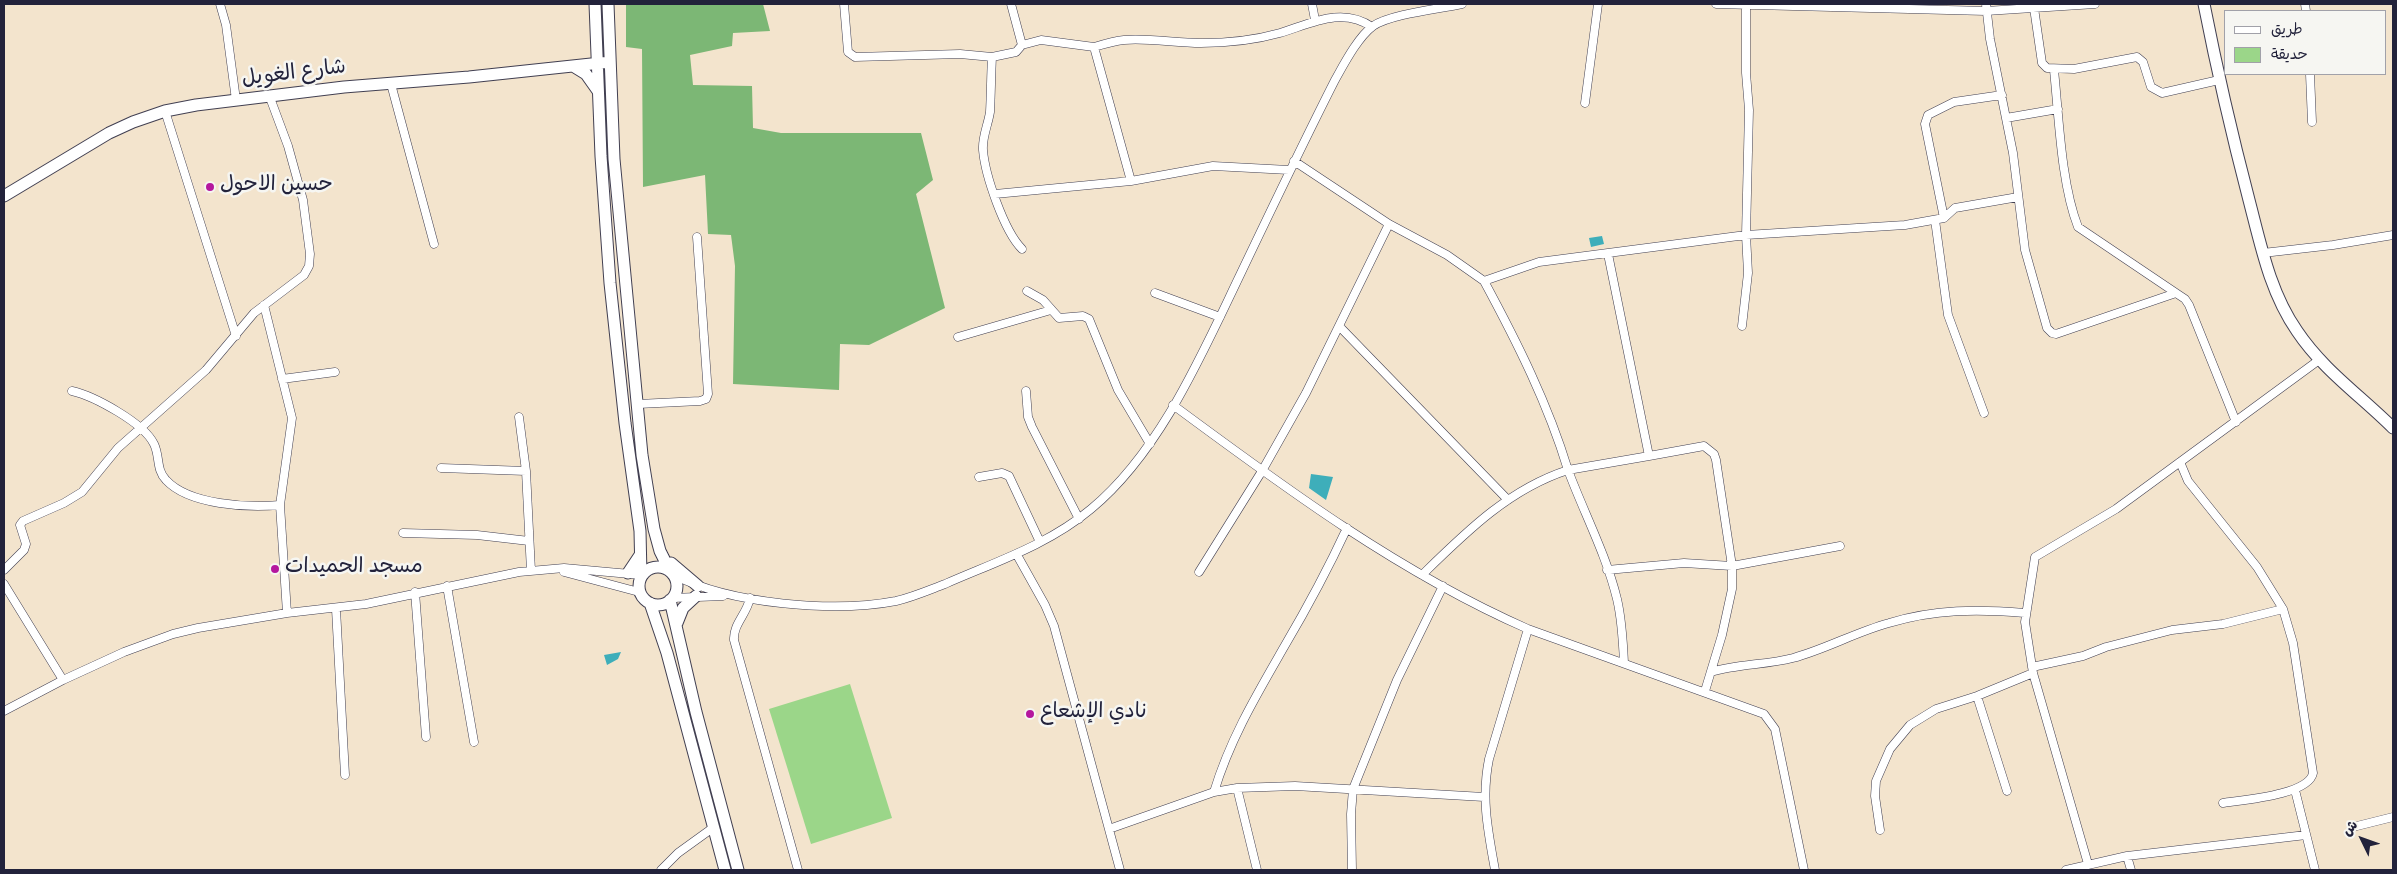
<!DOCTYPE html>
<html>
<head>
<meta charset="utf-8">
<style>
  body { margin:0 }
  #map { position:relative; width:2397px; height:874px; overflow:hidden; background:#f3e4cd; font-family:"Indie Flower","Playpen Sans Arabic",sans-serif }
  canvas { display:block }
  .frame { position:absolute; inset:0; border:5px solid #22223b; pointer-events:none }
  .legend { position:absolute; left:2224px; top:10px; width:162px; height:65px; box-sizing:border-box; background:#f6f6f2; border:1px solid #a1a1a9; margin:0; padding:6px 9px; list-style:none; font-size:15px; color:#22223b }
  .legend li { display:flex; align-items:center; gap:10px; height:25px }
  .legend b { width:25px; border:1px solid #a1a1a9 }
  .north { position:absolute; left:2337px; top:814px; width:50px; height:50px; -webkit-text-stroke:4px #f6f6f2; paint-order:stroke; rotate:312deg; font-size:14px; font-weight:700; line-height:20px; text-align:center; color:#22223b }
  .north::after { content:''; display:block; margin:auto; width:18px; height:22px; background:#22223b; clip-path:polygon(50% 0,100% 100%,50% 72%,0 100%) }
</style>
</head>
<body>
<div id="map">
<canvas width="2397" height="874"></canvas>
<div class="frame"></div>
<ul class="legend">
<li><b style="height:6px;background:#fff"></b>طريق</li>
<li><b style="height:14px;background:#9bd689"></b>حديقة</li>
</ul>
<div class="north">ش</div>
</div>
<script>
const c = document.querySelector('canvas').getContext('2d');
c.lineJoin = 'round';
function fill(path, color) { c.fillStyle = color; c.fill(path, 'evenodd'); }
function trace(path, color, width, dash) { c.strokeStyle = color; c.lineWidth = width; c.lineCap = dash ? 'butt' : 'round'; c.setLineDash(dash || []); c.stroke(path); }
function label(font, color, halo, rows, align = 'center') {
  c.font = font + ' "Indie Flower","Playpen Sans Arabic",sans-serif'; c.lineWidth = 5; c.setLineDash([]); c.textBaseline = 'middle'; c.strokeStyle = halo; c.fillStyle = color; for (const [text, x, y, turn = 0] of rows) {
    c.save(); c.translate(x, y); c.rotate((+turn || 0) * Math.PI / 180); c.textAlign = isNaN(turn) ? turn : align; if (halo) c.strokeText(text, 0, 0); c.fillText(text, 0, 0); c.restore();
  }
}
fill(new Path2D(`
  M850,684L892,818L811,844L769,709Z`), '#9bd689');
fill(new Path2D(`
  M635,4H763L770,31L733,33L732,46L690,55L693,85L752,86L753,128L781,133H921L933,180L916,194L945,308L869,345L840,344L839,390L733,384L735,266L731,235L708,234L705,175L643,187L642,49L626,47V5Z`), '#7cb775');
fill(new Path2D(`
  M1602,236L1604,244L1591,247L1589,238Z
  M1311,474L1333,477L1326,500L1309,488Z
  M621,652L618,659L607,665L604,655Z`), '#3eaeba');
const street = new Path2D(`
  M220,4L226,25L236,100
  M844,4L848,52L855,57L960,54L992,57
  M1011,4L1022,45
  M1312,4L1315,20
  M1716,4L1986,11L2095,4
  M1986,4L1990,39L2013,153L2025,250L2047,328L2052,333L2056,334L2176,293L2185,299L2189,305L2236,422
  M2305,4L2306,11
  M2034,8L2042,63L2047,68L2074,69L2137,57L2143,62L2151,87L2162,93L2219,80
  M2054,70C2059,118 2061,183 2078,227L2176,293
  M2310,74L2312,122
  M391,84L434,244
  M1585,103L1598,4
  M165,111L236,336
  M2006,118L2058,109
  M1294,161L1389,224L1447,255L1484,281
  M1289,170L1213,166L1131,181L1094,47C1104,44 1114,41 1124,40C1150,38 1175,43 1201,43C1227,43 1255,40 1280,33C1310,24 1342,6 1372,27
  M995,194L1131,181
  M1944,218L1925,124L1928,115L1954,102L2002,95
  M1935,220L1948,315L1984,413
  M1022,249C1004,231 985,175 983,150C982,137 988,125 990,112C991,94 991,75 992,57L1016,52L1022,45L1041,40L1094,47
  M2263,253L2333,245L2393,235
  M1608,254L1649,456L1568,470C1584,513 1606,554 1617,599C1622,620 1623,641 1624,663
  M1027,291L1043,300L1059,318L1083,316L1089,319L1118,390L1150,444
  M1155,293L1220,317
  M264,305L292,418L280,505L287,613
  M1339,326L1508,500
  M1742,326L1748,273L1746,235L1749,110L1746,73V4
  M958,337L1051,310
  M282,379L335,372
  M72,391C94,396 144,423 154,444C160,456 156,470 166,480C189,505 248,508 280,505
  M1026,391L1028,417L1032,427L1079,519
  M638,404L700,401L706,399L708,394L697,237
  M1173,405C1285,488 1400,573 1528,629L1764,714L1775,729L1804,870
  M519,417L526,471L531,571
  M1649,456L1704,446L1714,454L1716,460L1732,566V589L1722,635L1705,691
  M2180,462L2188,481L2257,567L2283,609L2293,643L2313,773C2309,795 2242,800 2223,803
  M441,468L526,471
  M979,477L1002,473L1009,476L1040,542
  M403,533L477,535L529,541
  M1017,555L1045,605L1054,626L1120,870
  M4,570L24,550L26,544L20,525L23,521L64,503L82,492L118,448L206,370L254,313L304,275L309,266L310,254L303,200L288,146L269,95
  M1607,570L1684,563L1732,566L1840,546
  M564,572L639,592
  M1199,572L1262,471L1306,393L1389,224
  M674,575C730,604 834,613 896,601C913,597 929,590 945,584C995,562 1048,545 1091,509C1160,452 1202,354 1240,275C1271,210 1302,145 1335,80C1344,64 1358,37 1373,26C1391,14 1439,9 1462,4
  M1422,575C1466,532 1509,489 1568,470C1548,404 1517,342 1484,281L1539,262L1746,235L1905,225L1944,218L1955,208L2018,197
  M4,584L63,680
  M447,586L474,742
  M415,592L426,737
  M672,598L723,596
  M750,598C747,614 733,624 734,640L798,870
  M336,609L345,775
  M2032,667L2083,656L2106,647L2172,630L2223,624L2283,609
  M1711,672C1737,664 1766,665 1793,658C1826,649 1856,632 1889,623C1935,609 1978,609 2025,613
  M1977,696L2007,791
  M4,711L63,680L124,652L173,634L198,628L287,613L366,604L519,572L564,568L641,575
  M1237,788L1257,870
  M2295,790L2315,870
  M1214,792C1230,739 1257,694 1284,647C1307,608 1328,569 1347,528
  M2357,826L2393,817
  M1109,829L1214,792L1237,788L1295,786L1484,797
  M1880,830L1875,796L1876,781L1890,749L1910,725L1936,709L1977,696L2033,673
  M2127,856L2131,870
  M2088,864L2033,673L2025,622L2035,557L2116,509L2319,360
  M661,870L678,853L714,827
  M1352,870L1351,814L1353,789L1397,680L1443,586
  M1495,870C1488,831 1481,798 1489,759L1528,629
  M2066,870L2127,856L2306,835`);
const secondary = new Path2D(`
  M595,4L601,156L610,283L625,423L640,531L641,575
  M608,4L614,159L642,455L654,529L660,551L670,571
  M2204,4C2217,70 2232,135 2249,200C2261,246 2270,292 2297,331C2323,370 2361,396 2393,428
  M573,66L586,74L598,91
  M4,196L109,133L133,122L165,111L196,105L344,87L469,77L610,62
  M671,563L698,586
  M639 586a19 19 0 1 1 38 0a19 19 0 1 1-38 0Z
  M628,573L640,555
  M670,600L696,712L738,870
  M650,603L667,653L725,870
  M677,623L683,608L696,596`);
trace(street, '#413f51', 9);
trace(secondary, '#413f51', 13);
trace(street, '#fff', 8);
trace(secondary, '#fff', 11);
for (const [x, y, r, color] of [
  [210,187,5,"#b5179e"],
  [275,569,5,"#b5179e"],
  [1030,714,5,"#b5179e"]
]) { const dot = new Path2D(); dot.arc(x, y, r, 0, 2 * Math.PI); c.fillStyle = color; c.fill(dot); trace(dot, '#f6f6f2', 2); }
label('21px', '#22223b', '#f6f6f2', [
  ["شارع الغويل",294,75,-7]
]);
label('21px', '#22223b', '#f6f6f2', [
  ["حسين الاحول",220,187],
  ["مسجد الحميدات",285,569],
  ["نادي الإشعاع",1040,714]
], 'left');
</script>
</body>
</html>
